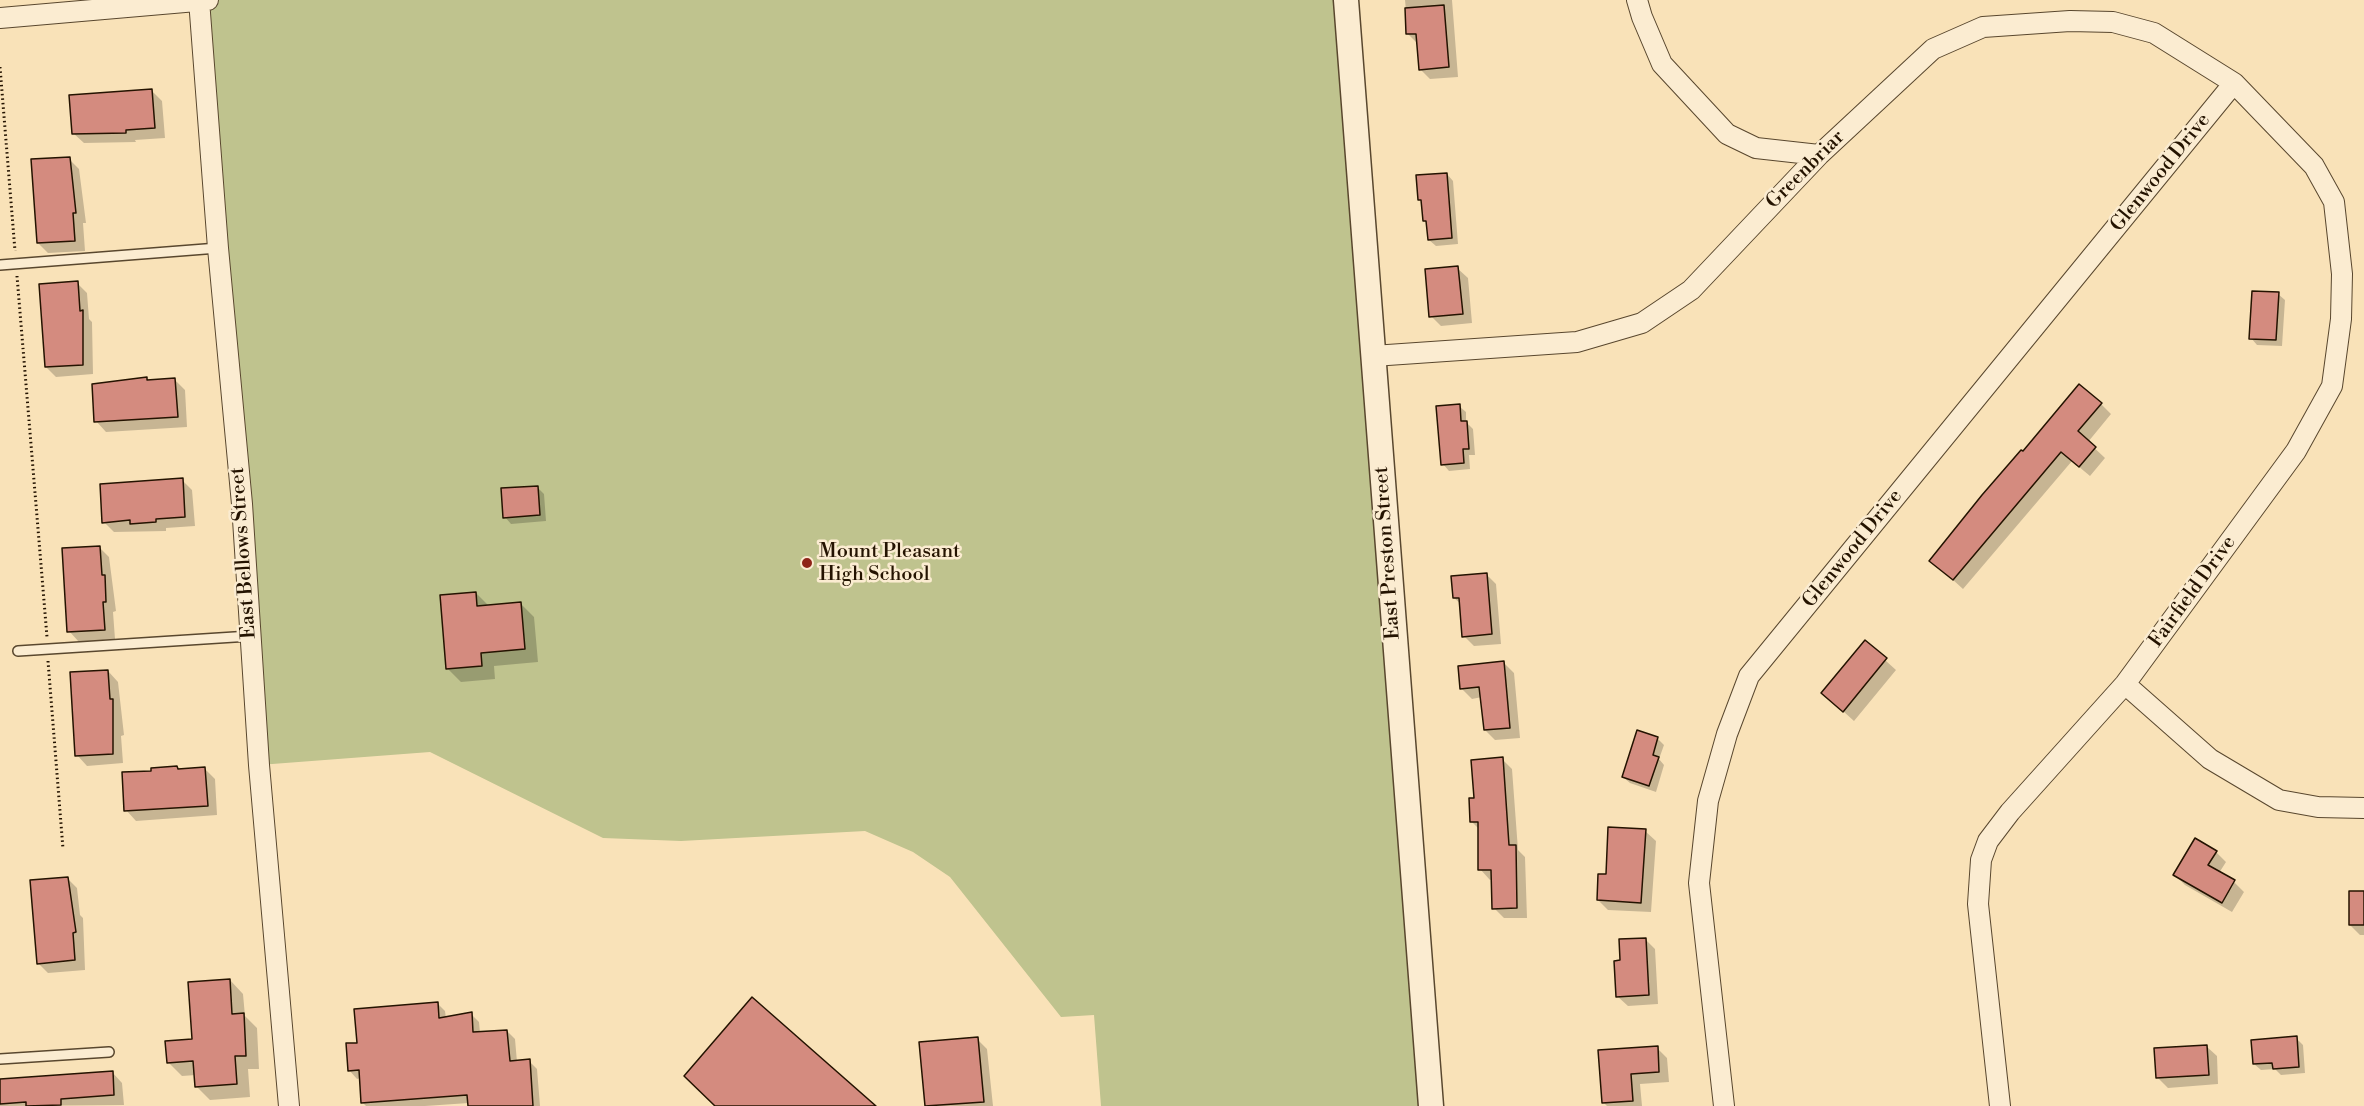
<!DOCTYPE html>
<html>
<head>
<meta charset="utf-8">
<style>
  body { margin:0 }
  canvas { display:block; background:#f9e2b8 }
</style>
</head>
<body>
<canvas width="2364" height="1106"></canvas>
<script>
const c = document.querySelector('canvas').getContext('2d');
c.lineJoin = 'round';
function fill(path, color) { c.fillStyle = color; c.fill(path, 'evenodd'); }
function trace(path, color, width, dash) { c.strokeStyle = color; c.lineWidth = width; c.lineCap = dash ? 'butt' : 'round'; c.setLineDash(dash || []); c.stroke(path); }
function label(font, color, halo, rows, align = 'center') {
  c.font = font + ' "Libre Bodoni",serif'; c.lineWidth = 5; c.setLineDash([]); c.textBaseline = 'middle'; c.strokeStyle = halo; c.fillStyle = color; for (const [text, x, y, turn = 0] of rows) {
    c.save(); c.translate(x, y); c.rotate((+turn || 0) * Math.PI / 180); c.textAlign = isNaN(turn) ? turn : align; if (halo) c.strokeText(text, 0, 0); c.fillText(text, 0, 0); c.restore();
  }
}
fill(new Path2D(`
  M208,0H1346L1431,1106H1101L1094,1015L1061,1017L950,877L913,852L865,831L681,841L603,838L430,752L259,765Z`), '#bfc38e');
fill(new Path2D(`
  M1405,0H1452L1458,77L1430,79L1420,69L1418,44L1408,34Z
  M152,91L162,101L165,138L135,140L136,142L84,143L73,133Z
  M69,159L79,169L86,223H83L85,251L48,253L38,243Z
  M1447,174L1453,181L1458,244L1436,246L1429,240L1428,224L1424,220L1422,202L1420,199Z
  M1457,268L1468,278L1472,323L1441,326L1431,316Z
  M77,283L87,293L89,319L92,322L93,374L56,377L46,367Z
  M2278,294L2285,300L2282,346L2257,345L2251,338Z
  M175,380L185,390L187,427L106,432L96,421Z
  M2101,404L2111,414L2088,442L2105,458L2090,476L2072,461L1963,589L1931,560L2023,453Z
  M1459,406L1466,412V422L1473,429L1475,455H1469L1470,469L1449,471L1443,464Z
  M182,480L192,490L195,526L166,528V531L114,532L104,522Z
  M537,487L544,494L546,521L511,524L505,517Z
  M99,547L109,557L116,611L113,612L115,639L79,642L69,631Z
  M1486,574L1496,584L1501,644L1474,646L1464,636L1461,604L1454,598Z
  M476,593L489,606L521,604L534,617L538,662L494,666L495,679L461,682L447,668Z
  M1865,642L1896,670L1854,721L1823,693Z
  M1504,663L1514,673L1520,738L1495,740L1485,730L1482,697L1472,699L1461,688Z
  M108,671L118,682L124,735L121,736L123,763L87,766L77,755Z
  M1657,738L1664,745L1659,759L1664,765L1656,792L1630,783L1623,777Z
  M1502,759L1512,769L1518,850L1525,857L1527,918H1504L1494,908L1493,879L1490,880L1480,869L1479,829L1472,822L1476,799Z
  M177,767L180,770L205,769L215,779L217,815L136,821L126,810L153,772Z
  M1645,831L1656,841L1651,912L1608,910L1598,900L1607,876Z
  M2216,852L2226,862L2219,873L2234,882L2244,892L2232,912L2185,885L2175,875Z
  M67,878L77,888L80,915L83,918L85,970L48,973L38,963Z
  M2364,893V935H2360L2350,925Z
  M1645,939L1655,949L1658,1004L1628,1006L1617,996L1622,962Z
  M230,980L243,994L245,1016L257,1028L259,1069H248L250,1097L210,1100L196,1086V1075L182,1076L168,1062L194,1040Z
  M437,1003L445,1011L446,1018L471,1014L479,1022L480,1033L507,1031L515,1039L517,1062L529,1061L537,1069L540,1106H470L469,1103L425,1106H366L362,1102L361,1078L357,1079L349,1070L358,1044Z
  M2296,1038L2303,1045L2305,1073L2281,1075L2275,1069L2261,1070L2254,1064Z
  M977,1039L987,1049L993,1106H926L921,1044Z
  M2206,1046L2217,1056L2218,1084L2168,1088L2158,1078Z
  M1657,1048L1667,1058L1669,1082L1640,1084L1642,1106H1607L1603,1102L1600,1052Z
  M112,1072L122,1083L124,1105L0,1106V1081Z`), '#0003');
const building = new Path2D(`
  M1444,5L1449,67L1419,70L1416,34H1406L1405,8Z
  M152,89L155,128L126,130V133L72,134L69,95Z
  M70,157L76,213H73L75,241L37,243L31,159Z
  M1447,173L1452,238L1428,240L1426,221H1423L1421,200H1418L1416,175Z
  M1458,266L1463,314L1429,317L1425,269Z
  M78,281L80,311L83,310V365L45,367L39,284Z
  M2252,291L2279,292L2276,340L2249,339Z
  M147,377V380L175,378L178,417L94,422L92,384Z
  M2079,384L2102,403L2078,431L2096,447L2079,467L2061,452L1953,580L1929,561L1982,495L2021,450L2023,451Z
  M1460,404L1461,421H1467L1469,449H1463L1464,463L1441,465L1436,406Z
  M183,478L185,517L156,519V522L130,524V520L102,523L100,484Z
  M538,486L540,515L503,518L501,488Z
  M100,546L102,575H105L106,602H103L105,630L67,632L62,548Z
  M1487,573L1492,634L1462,637L1459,598H1453L1451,576Z
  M476,592L477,606L521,602L525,649L481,653L482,666L446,669L440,595Z
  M1865,640L1887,658L1843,712L1821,693Z
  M1504,661L1510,728L1484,730L1479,687L1460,689L1458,666Z
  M108,670L110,699H113V754L75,756L70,672Z
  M1637,730L1658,737L1653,755L1659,757L1649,786L1622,777Z
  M1503,757L1509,845H1516L1517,908L1492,909L1491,870H1478V822H1470L1469,798H1474L1471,760Z
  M177,766L178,769L205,767L208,806L124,811L122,772L151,771V768Z
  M1608,827L1646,829L1641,903L1597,900L1598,874H1606Z
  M2195,838L2217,851L2208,865L2235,880L2222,903L2173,875Z
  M68,877L76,932L73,933L75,960L37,964L30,880Z
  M2349,891H2364V925H2349Z
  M1646,938L1649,995L1616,997L1614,961L1620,960L1619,939Z
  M230,979L232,1014L244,1013L246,1056H235L237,1084L195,1087L193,1061L167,1063L165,1041L192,1039L188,982Z
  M752,997L876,1106H715L684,1076Z
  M438,1002L439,1018L472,1012L473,1032L507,1030L510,1061L530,1059L533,1106H468L467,1095L361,1103L359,1070L348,1071L346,1043H357L354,1009Z
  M2297,1036L2299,1067L2273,1069L2272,1063L2253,1064L2251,1040Z
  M978,1037L984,1102L925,1106L919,1042Z
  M2207,1045L2209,1075L2156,1078L2154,1048Z
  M1658,1046L1659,1072L1631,1074L1633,1101L1602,1103L1598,1050Z
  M113,1071L114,1095L61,1099V1105L26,1106V1102L0,1104V1079Z`);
fill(building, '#d48b7f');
trace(building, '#241300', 1.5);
const service = new Path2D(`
  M0,265L218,248
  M18,651L250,636
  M0,1059L109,1052`);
const minor = new Path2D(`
  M199,0L218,248L242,504L259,765L289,1106
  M1637,0L1642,17L1662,64L1727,134L1756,148L1819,155
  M0,18L208,0
  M1373,356L1577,342L1642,323L1691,290L1819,155L1933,49L1983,27L2070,21L2113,22L2154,33L2234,83L2314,166L2334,202L2342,274L2341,319L2332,386L2296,451L2125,684L2010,812L1988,841L1981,860L1978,904L2000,1106
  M2125,684L2210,759L2279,800L2318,807L2364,808
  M1724,1106L1699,883L1708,801L1727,734L1749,676L2234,83`);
const tertiary = new Path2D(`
  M1346,0L1431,1106`);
trace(service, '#59472e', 12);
trace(minor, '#59472e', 22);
trace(tertiary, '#59472e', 27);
trace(new Path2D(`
  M0,67L15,251
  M17,276L47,637
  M48,661L63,849`), '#241300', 3, [1.5, 3]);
trace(service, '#fbecd1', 9);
trace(minor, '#fbecd1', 20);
trace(tertiary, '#fbecd1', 24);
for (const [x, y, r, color] of [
  [807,563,6,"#8f2418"]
]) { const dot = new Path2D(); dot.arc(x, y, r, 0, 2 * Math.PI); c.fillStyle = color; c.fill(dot); trace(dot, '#fbecd1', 2); }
label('20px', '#241300', '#fbecd1', [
  ["Greenbriar",1806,170,-45],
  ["Glenwood Drive",2161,173,-51],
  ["Glenwood Drive",1853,549,-51],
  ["East Bellows Street",244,553,-94],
  ["East Preston Street",1388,553,-94],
  ["Fairfield Drive",2193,592,-54]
]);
label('20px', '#241300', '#fbecd1', [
  ["Mount Pleasant",819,552],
  ["High School",819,575]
], 'left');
</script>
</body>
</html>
